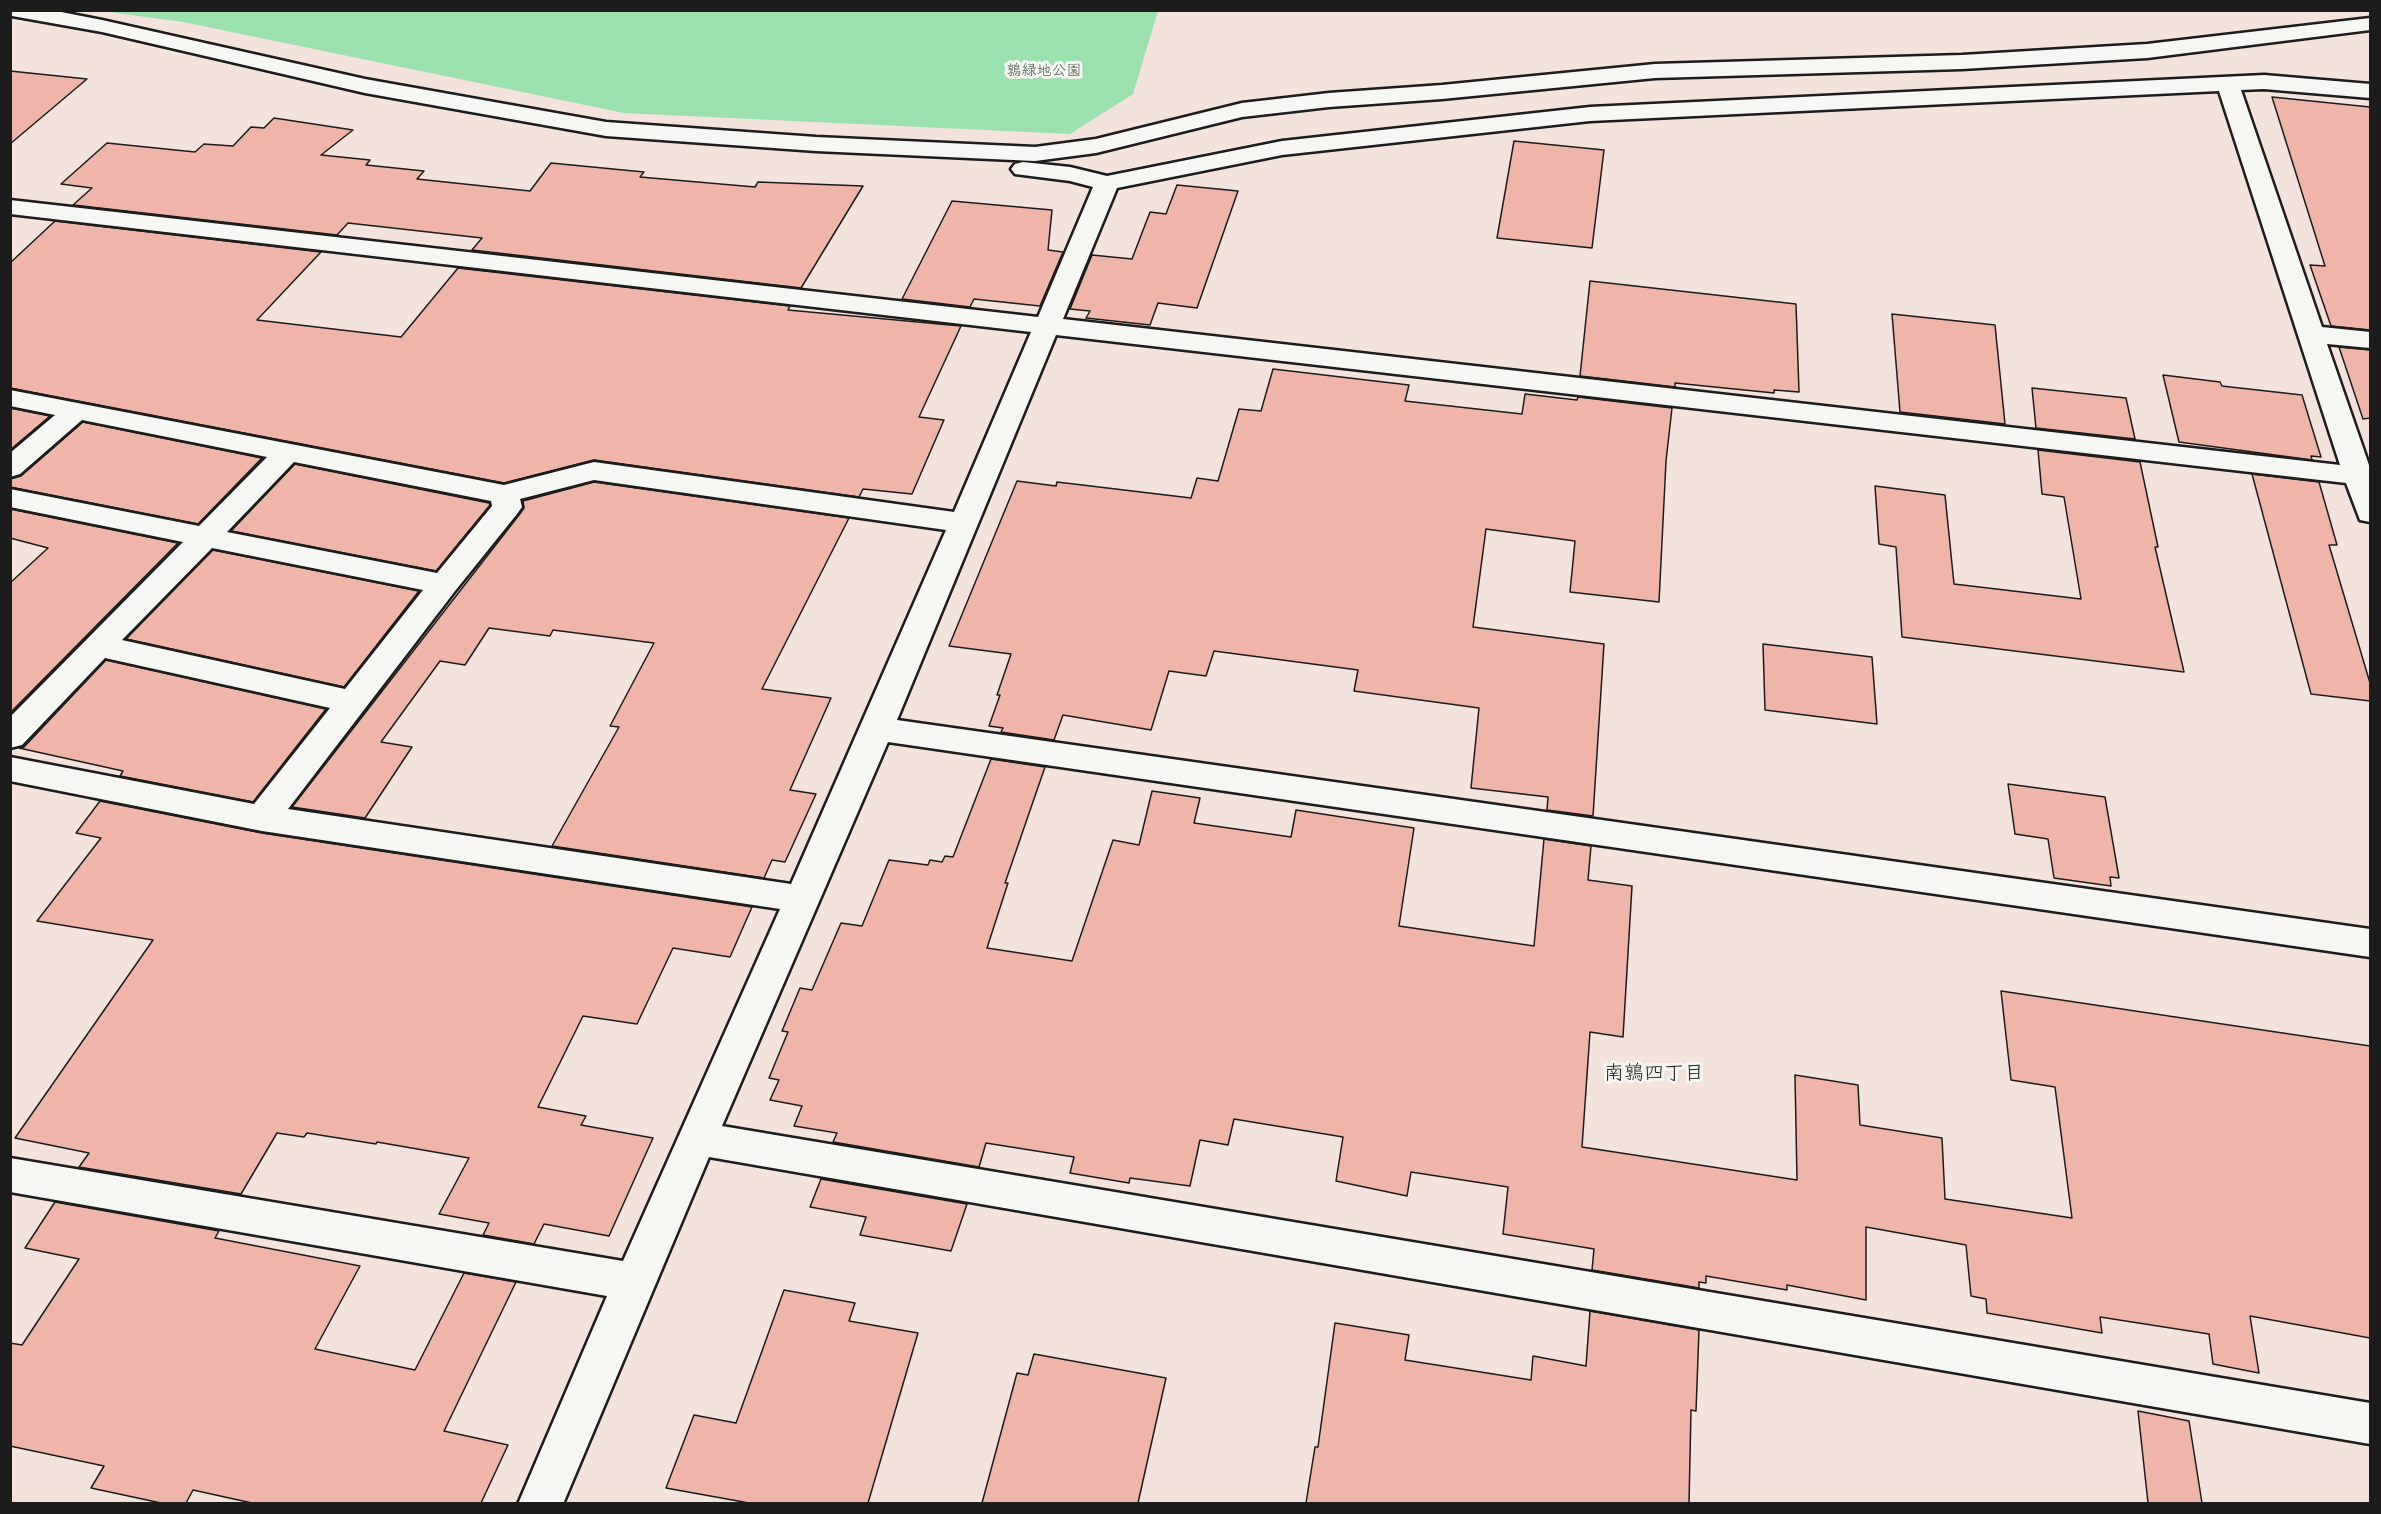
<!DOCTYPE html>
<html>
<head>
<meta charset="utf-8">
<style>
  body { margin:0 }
  #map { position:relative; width:2381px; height:1514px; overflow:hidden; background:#f4e2dc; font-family:"Playpen Sans",sans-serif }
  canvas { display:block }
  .frame { position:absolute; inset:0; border:12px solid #1c1c1c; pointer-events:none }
</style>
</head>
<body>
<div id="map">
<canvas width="2381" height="1514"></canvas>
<div class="frame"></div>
</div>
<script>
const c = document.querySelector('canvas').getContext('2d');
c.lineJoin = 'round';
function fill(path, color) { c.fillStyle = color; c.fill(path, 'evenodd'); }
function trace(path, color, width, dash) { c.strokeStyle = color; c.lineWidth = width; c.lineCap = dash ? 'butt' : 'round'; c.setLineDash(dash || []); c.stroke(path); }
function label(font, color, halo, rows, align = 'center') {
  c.font = font + ' "Playpen Sans","Klee One",sans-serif'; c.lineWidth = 6; c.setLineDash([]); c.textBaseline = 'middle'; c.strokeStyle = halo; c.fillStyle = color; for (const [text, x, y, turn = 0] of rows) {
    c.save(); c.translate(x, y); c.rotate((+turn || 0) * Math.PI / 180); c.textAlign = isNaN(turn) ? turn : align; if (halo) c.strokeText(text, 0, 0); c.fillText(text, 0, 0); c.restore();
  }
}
fill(new Path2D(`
  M102,11H1158L1133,94L1070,134L624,113L183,22Z`), '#9be1ae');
const building = new Path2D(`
  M10,71L87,79L10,144Z
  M2272,97L2370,107V330L2331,326L2310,265L2325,266Z
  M274,118L353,130L321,155L370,160L366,165L424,171L417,179L530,191L551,163L644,172L640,177L755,187L758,182L863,186L801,288L472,250L482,238L348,223L337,235L73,205L92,188L61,184L107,143L195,152L204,144L233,146L251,127L264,128Z
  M1514,141L1604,150L1592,248L1497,238Z
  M1177,185L1238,191L1197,308L1158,303L1150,325L1086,318L1090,311L1070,309L1092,255L1132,259L1150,212L1166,214Z
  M952,201L1052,210L1048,250L1063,252L1040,306L974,299L970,307L902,299Z
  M55,221L321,252L257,320L401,337L458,268L790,306L788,310L961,326L919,417L944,420L912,494L863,489L859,497L594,460L504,483L10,388V263Z
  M1590,281L1796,304L1799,392L1774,390V393L1675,383V387L1580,376Z
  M1892,314L1995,325L2005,424L1900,412Z
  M2339,347L2370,350V418L2363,419Z
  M1273,369L1409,385L1405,401L1522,414L1525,394L1577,400L1578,397L1672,408L1666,461L1659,602L1570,592L1575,541L1486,529L1473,627L1604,644L1593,816L1547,810L1548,797L1471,788L1479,708L1354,691L1358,670L1214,651L1206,676L1169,671L1151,730L1063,715L1054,740L1001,732L1003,728L989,726L1000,695H997L1011,654L949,646L1017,481L1056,486L1057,482L1191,498L1197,478L1218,481L1239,409L1261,411Z
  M2163,375L2220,382L2222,386L2302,395L2321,457L2311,456L2312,460L2179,442Z
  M2032,388L2126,398L2135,439L2036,428Z
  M10,408L50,416L10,450Z
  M83,422L262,458L198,524L10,487V479L21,476Z
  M2038,450L2140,462L2158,547H2155L2184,672L1902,637L1896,547L1879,544L1875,486L1945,495L1954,584L2081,599L2064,497L2042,494Z
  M295,464L489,503L490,505L436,571L231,531Z
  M2252,474L2319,482L2337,545H2329L2370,683V701L2311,694Z
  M594,482L849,518L762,689L831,698L790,790L816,794L785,862L772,860L764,878L552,846L619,727L610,726L654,643L553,630L550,636L489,628L465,665L440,661L381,742L412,747L365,818L292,807L519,515L524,508L523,501Z
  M10,509L178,543L10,713V583L48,548L10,538Z
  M213,550L419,591L344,687L126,639Z
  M1763,644L1872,657L1877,724L1765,710Z
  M106,660L326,709L253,802L120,776L123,771L19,748L24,747Z
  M991,759L1045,767L1005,883H1008L987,948L1072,961L1113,840L1139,845L1152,791L1200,798L1194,823L1291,837L1296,810L1414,828L1399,926L1534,946L1544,839L1591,846L1588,880L1632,886L1623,1037L1590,1032L1582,1147L1797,1180L1795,1075L1858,1085L1860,1125L1942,1138L1945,1199L2072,1218L2055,1087L2011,1080L2001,991L2370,1046V1338L2250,1316L2259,1373L2213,1364L2209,1334L2100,1317L2102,1333L1987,1313L1986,1299L1971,1296L1966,1245L1866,1227V1300L1787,1285V1290L1706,1276V1283L1699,1282V1288L1592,1270L1594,1249L1503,1234L1508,1187L1411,1172L1407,1196L1336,1181L1343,1137L1234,1119L1228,1145L1200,1140L1190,1186L1130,1178L1129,1183L1070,1173L1074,1157L986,1143L979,1167L833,1142L837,1133L794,1126L802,1106L770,1100L779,1080L769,1078L788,1032L782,1031L800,988L812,990L841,923L862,926L889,860L928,865L930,860L942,862L945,856L953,857Z
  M2008,784L2105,797L2119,878L2110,877L2111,886L2054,878L2048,839L2015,834Z
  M100,801L262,833L752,907L730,957L673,948L637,1024L583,1016L538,1107L586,1116L581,1125L653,1138L609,1236L544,1224L534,1244L483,1235L489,1223L439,1214L469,1158L377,1142L376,1144L307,1133L304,1137L277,1133L241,1194L79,1167L89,1153L15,1138L153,940L37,921L101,838L76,833Z
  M821,1179L967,1204L951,1251L860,1235L866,1217L810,1207Z
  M55,1202L219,1231L215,1238L360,1266L315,1349L415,1370L464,1273L516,1282L444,1431L508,1445L481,1503H252L193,1490L186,1503H161L91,1488L104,1466L10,1446V1343L22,1345L79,1259L25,1248Z
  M784,1290L855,1303L849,1321L918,1333L868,1503H749L666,1488L694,1415L736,1423Z
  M1590,1311L1699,1330L1696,1411L1691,1410L1689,1503H1306L1315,1447H1318L1335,1323L1409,1335L1405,1360L1531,1380L1533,1356L1586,1366Z
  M1034,1354L1166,1378L1138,1503H982L1017,1373L1028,1375Z
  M2138,1411L2189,1421L2202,1503H2148Z`);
fill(building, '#efb5a8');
trace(building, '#1c1c1c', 1.5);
const street = new Path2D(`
  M10,10H51L102,20L365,79L606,122L816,137L1035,147L1096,139L1242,103L1329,93L1442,85L1655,64L1962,55L2147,44L2370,18V30L2147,58L1962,69L1655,78L1442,99L1329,107L1242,117L1096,153L1035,161L816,151L606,136L365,93L102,32L12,16Z
  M2264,75L2370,84V98L2264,89L2241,90L2322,327L2370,332V348L2327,344L2370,468V522L2360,520L2346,483L1056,335L897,720L2370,929V957L888,742L722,1126L2370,1403V1444L709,1157L563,1504H518L607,1296L10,1192V1158L623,1261L780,909L262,831L10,781V757L254,804L330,708L105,658L22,745L10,748V717L183,542L10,507V489L199,526L267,457L82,420L20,474L10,477V453L55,415L10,406V390L504,485L594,462L954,512L1031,332L10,214V200L1038,317L1093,187L1070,181L1015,174L1011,169L1015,164L1023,162L1070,167L1107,176L1282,141L1590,107ZM2219,91L2340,465L1063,319L1117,188L1282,155L1590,121ZM294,462L491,501L492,506L437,573L227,532ZM594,480L946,530L791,884L288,809L455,591L517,514L522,507L520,499ZM212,548L423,590L345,689L122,640Z`);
trace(street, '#1c1c1c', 5);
fill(street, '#f6f6f2');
label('15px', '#425748', '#f6f6f2', [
  ["鶉緑地公園",1044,71]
]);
label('20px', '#1c1c1c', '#f6f6f2', [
  ["南鶉四丁目",1654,1073]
]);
</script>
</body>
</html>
